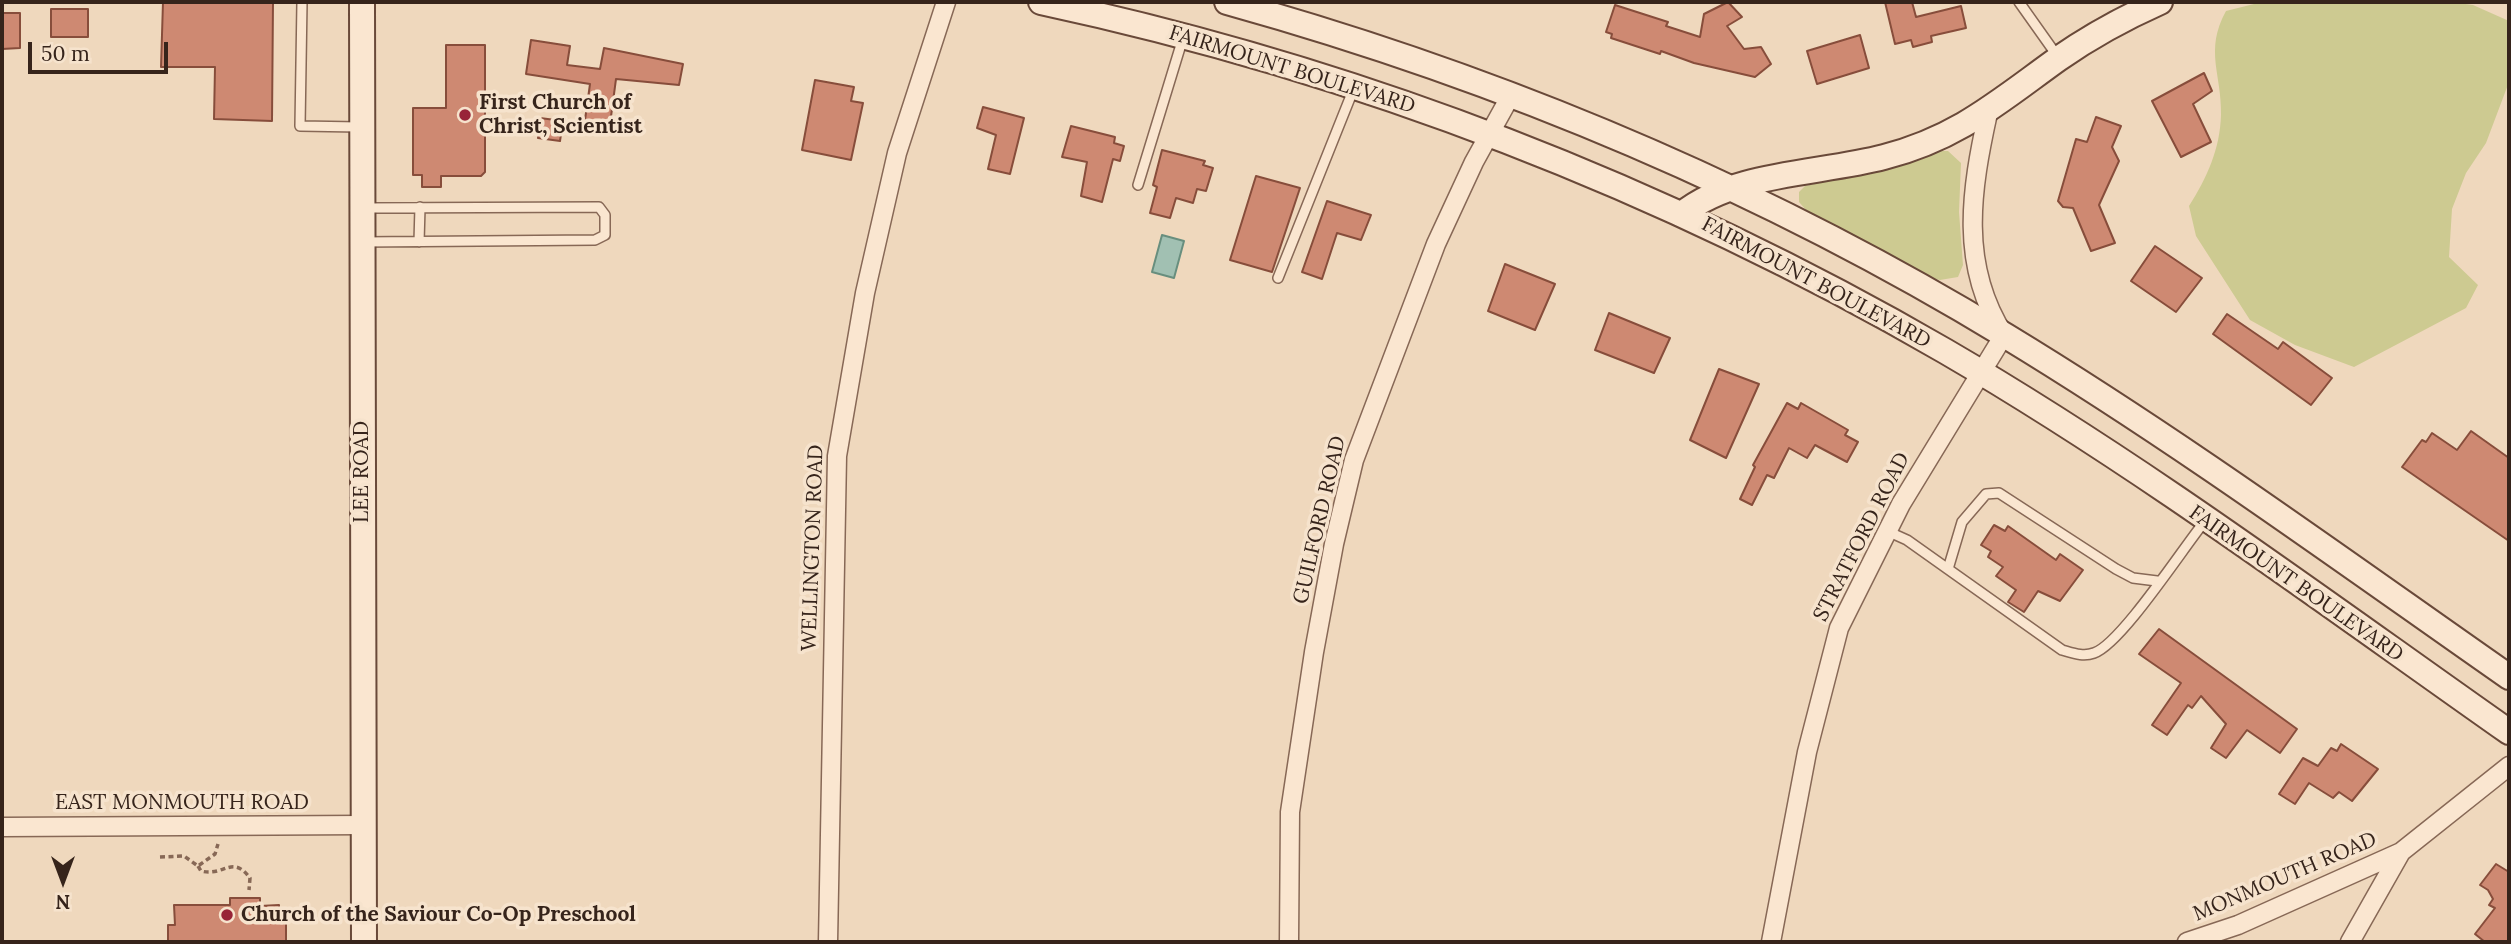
<!DOCTYPE html>
<html>
<head>
<meta charset="utf-8">
<style>
  body { margin:0 }
  #map { position:relative; width:2511px; height:944px; overflow:hidden; background:#efd8bd; font-family:Lora,serif }
  canvas { display:block }
  .frame { position:absolute; inset:0; border:4px solid #36241b; pointer-events:none }
  .north { position:absolute; left:28px; top:846px; width:70px; height:70px; -webkit-text-stroke:5px #f6e3cd; paint-order:stroke; rotate:180deg; font-size:19px; font-weight:700; line-height:28px; text-align:center; color:#36241b }
  .north::after { content:''; display:block; margin:auto; width:24px; height:32px; background:#36241b; clip-path:polygon(50% 0,100% 100%,50% 72%,0 100%) }
  .scale { position:absolute; left:28px; top:42px; width:140px; height:32px; box-sizing:border-box; border:4px solid #36241b; border-top:0; padding-left:9px; font-size:21px; line-height:24px; white-space:nowrap; color:#36241b; -webkit-text-stroke:5px #f6e3cd; paint-order:stroke }
</style>
</head>
<body>
<div id="map">
<canvas width="2511" height="944"></canvas>
<div class="frame"></div>
<div class="north">N</div>
<div class="scale">50 m</div>
</div>
<script>
const c = document.querySelector('canvas').getContext('2d');
c.lineJoin = 'round';
function fill(path, color) { c.fillStyle = color; c.fill(path, 'evenodd'); }
function trace(path, color, width, dash) { c.strokeStyle = color; c.lineWidth = width; c.lineCap = dash ? 'butt' : 'round'; c.setLineDash(dash || []); c.stroke(path); }
function label(font, color, halo, rows, align = 'center') {
  c.font = font + ' Lora,serif'; c.lineWidth = 7; c.setLineDash([]); c.textBaseline = 'middle'; c.strokeStyle = halo; c.fillStyle = color; for (const [text, x, y, turn = 0] of rows) {
    c.save(); c.translate(x, y); c.rotate((+turn || 0) * Math.PI / 180); c.textAlign = isNaN(turn) ? turn : align; if (halo) c.strokeText(text, 0, 0); c.fillText(text, 0, 0); c.restore();
  }
}
fill(new Path2D(`
  M2262,2H2451L2473,5L2509,21V82L2486,143L2466,173L2452,209L2449,257L2478,285L2466,308L2354,367L2295,345L2250,320L2196,236L2189,206C2207,178 2220,149 2221,115C2222,74 2204,51 2226,11Z
  M1937,151H1948L1961,163L1959,212L1963,265L1958,277L1940,280L1923,277L1806,210L1799,202V192L1805,186L1897,166Z`), '#cdca91');
const water = new Path2D(`
  M1162,235L1184,241L1174,278L1152,272Z`);
fill(water, '#a1c0b2');
trace(water, '#688e7e', 2);
const building = new Path2D(`
  M163,2H273L272,121L214,119L215,67H161Z
  M1728,2L1742,17L1727,26L1744,49L1761,47L1771,64L1755,77L1694,63L1661,51L1660,54L1611,38L1612,34L1606,32L1615,5L1668,22L1666,26L1700,37L1704,14Z
  M1885,2H1912L1916,17L1961,6L1966,28L1931,36L1932,42L1913,47L1911,40L1895,44Z
  M51,9H88V37H51Z
  M2,13H20V48L2,49Z
  M1860,35L1869,68L1817,84L1807,51Z
  M531,40L570,46L567,65L600,69L604,48L683,64L679,85L616,79L610,124L585,120L590,84L526,74Z
  M446,45H485V172L481,176H441V187H422V175H413V108H446Z
  M2204,73L2212,91L2193,104L2211,142L2181,157L2152,101Z
  M815,80L854,87L851,101L863,103L851,160L802,150Z
  M983,107L1024,118L1010,174L988,169L996,135L977,128Z
  M2096,117L2121,126L2112,147L2119,161L2099,205L2115,243L2091,251L2073,208L2063,207L2058,201L2076,139L2087,142Z
  M540,118L563,121L560,141L538,138Z
  M1071,126L1115,137L1114,143L1124,146L1120,161L1113,159L1102,202L1081,196L1087,162L1062,157Z
  M1162,150L1205,161L1203,165L1213,168L1206,191L1197,189L1193,203L1176,198L1170,218L1150,213L1157,187L1153,185Z
  M1256,176L1300,188L1272,272L1230,260Z
  M1327,201L1371,215L1361,240L1337,233L1322,279L1302,272Z
  M2155,246L2202,278L2176,312L2131,281Z
  M1505,264L1555,284L1535,330L1488,311Z
  M1609,313L1670,338L1654,373L1595,350Z
  M2227,314L2278,349L2283,342L2332,378L2311,405L2213,334Z
  M1719,369L1759,384L1726,458L1690,440Z
  M1787,403L1798,409L1801,403L1848,430L1845,435L1858,442L1847,462L1815,445L1807,458L1789,448L1774,478L1767,475L1752,505L1740,499L1755,467L1753,465Z
  M2471,431L2509,458V541L2402,467L2422,440L2426,442L2432,433L2457,450Z
  M1994,525L2005,531L2008,526L2056,560L2060,554L2083,570L2060,601L2038,591L2024,612L2008,602L2016,590L1996,576L2003,567L1988,557L1991,551L1981,545Z
  M2159,629L2297,729L2280,753L2247,730L2226,758L2211,748L2226,724L2201,696L2192,708L2188,705L2167,735L2152,725L2181,683L2139,654Z
  M2341,744L2378,769L2352,801L2339,792L2333,798L2309,783L2295,804L2279,794L2303,758L2318,766L2331,748L2337,751Z
  M2496,864L2509,872V942H2485L2475,934L2495,908L2489,905L2493,899L2488,890L2480,885Z
  M230,898H260V906L279,905V923H286V942H168V925H175L174,905H230Z`);
fill(building, '#ce8972');
trace(building, '#874d3b', 2);
const service = new Path2D(`
  M302,2L300,126L359,127
  M2019,2L2058,57
  M1138,185L1183,38
  M363,242L595,240L605,235V215L599,207L364,208
  M419,242L420,207
  M1278,278L1354,88
  M1887,531L1907,540L2062,650C2073,653 2083,657 2094,653C2121,644 2183,548 2205,521
  M1948,569L1962,522L1986,494L1999,493L2116,569L2133,578L2157,581`);
const minor = new Path2D(`
  M2,827L363,825
  M828,942L837,456L865,293L897,153L946,2
  M1289,942L1290,812L1314,652L1334,544L1354,460L1436,244L1474,162L1511,95
  M1771,942L1807,752L1839,628L1901,504L2004,335C1959,265 1971,190 1988,113
  M2187,942L2238,925L2401,852
  M2350,942L2401,852L2509,766`);
const secondary = new Path2D(`
  M362,2L364,942
  M1041,2C1358,70 1664,188 1945,351C2141,465 2324,602 2509,732
  M1227,2C1500,78 1764,189 2006,336C2179,441 2343,561 2509,677
  M1682,214C1734,172 1820,174 1884,157C1958,138 1998,102 2058,59C2091,36 2124,18 2160,2`);
trace(service, '#876856', 12);
trace(minor, '#876856', 21);
trace(secondary, '#694939', 28);
trace(new Path2D(`
  M160,857L184,856L198,866L215,854L218,844
  M198,866L201,871C224,877 232,854 250,878L249,890`), '#876856', 3.5, [5, 3.5]);
trace(service, '#fae6d0', 9);
trace(minor, '#fae6d0', 18);
trace(secondary, '#fae6d0', 24);
for (const [x, y, r, color] of [
  [465,115,7,"#982438"],
  [227,915,7,"#982438"]
]) { const dot = new Path2D(); dot.arc(x, y, r, 0, 2 * Math.PI); c.fillStyle = color; c.fill(dot); trace(dot, '#f6e3cd', 2.5); }
label('21px', '#36241b', '#f6e3cd', [
  ["FAIRMOUNT BOULEVARD",1292,70,17],
  ["FAIRMOUNT BOULEVARD",1816,283,28],
  ["LEE ROAD",362,472,-90],
  ["GUILFORD ROAD",1320,520,-77],
  ["STRATFORD ROAD",1862,537,-63],
  ["WELLINGTON ROAD",813,548,-88],
  ["FAIRMOUNT BOULEVARD",2296,584,35],
  ["EAST MONMOUTH ROAD",182,803],
  ["MONMOUTH ROAD",2285,877,-23]
]);
label('bold 21px', '#36241b', '#f6e3cd', [
  ["First Church of",479,103],
  ["Christ, Scientist",479,127],
  ["Church of the Saviour Co-Op Preschool",241,915]
], 'left');
</script>
</body>
</html>
